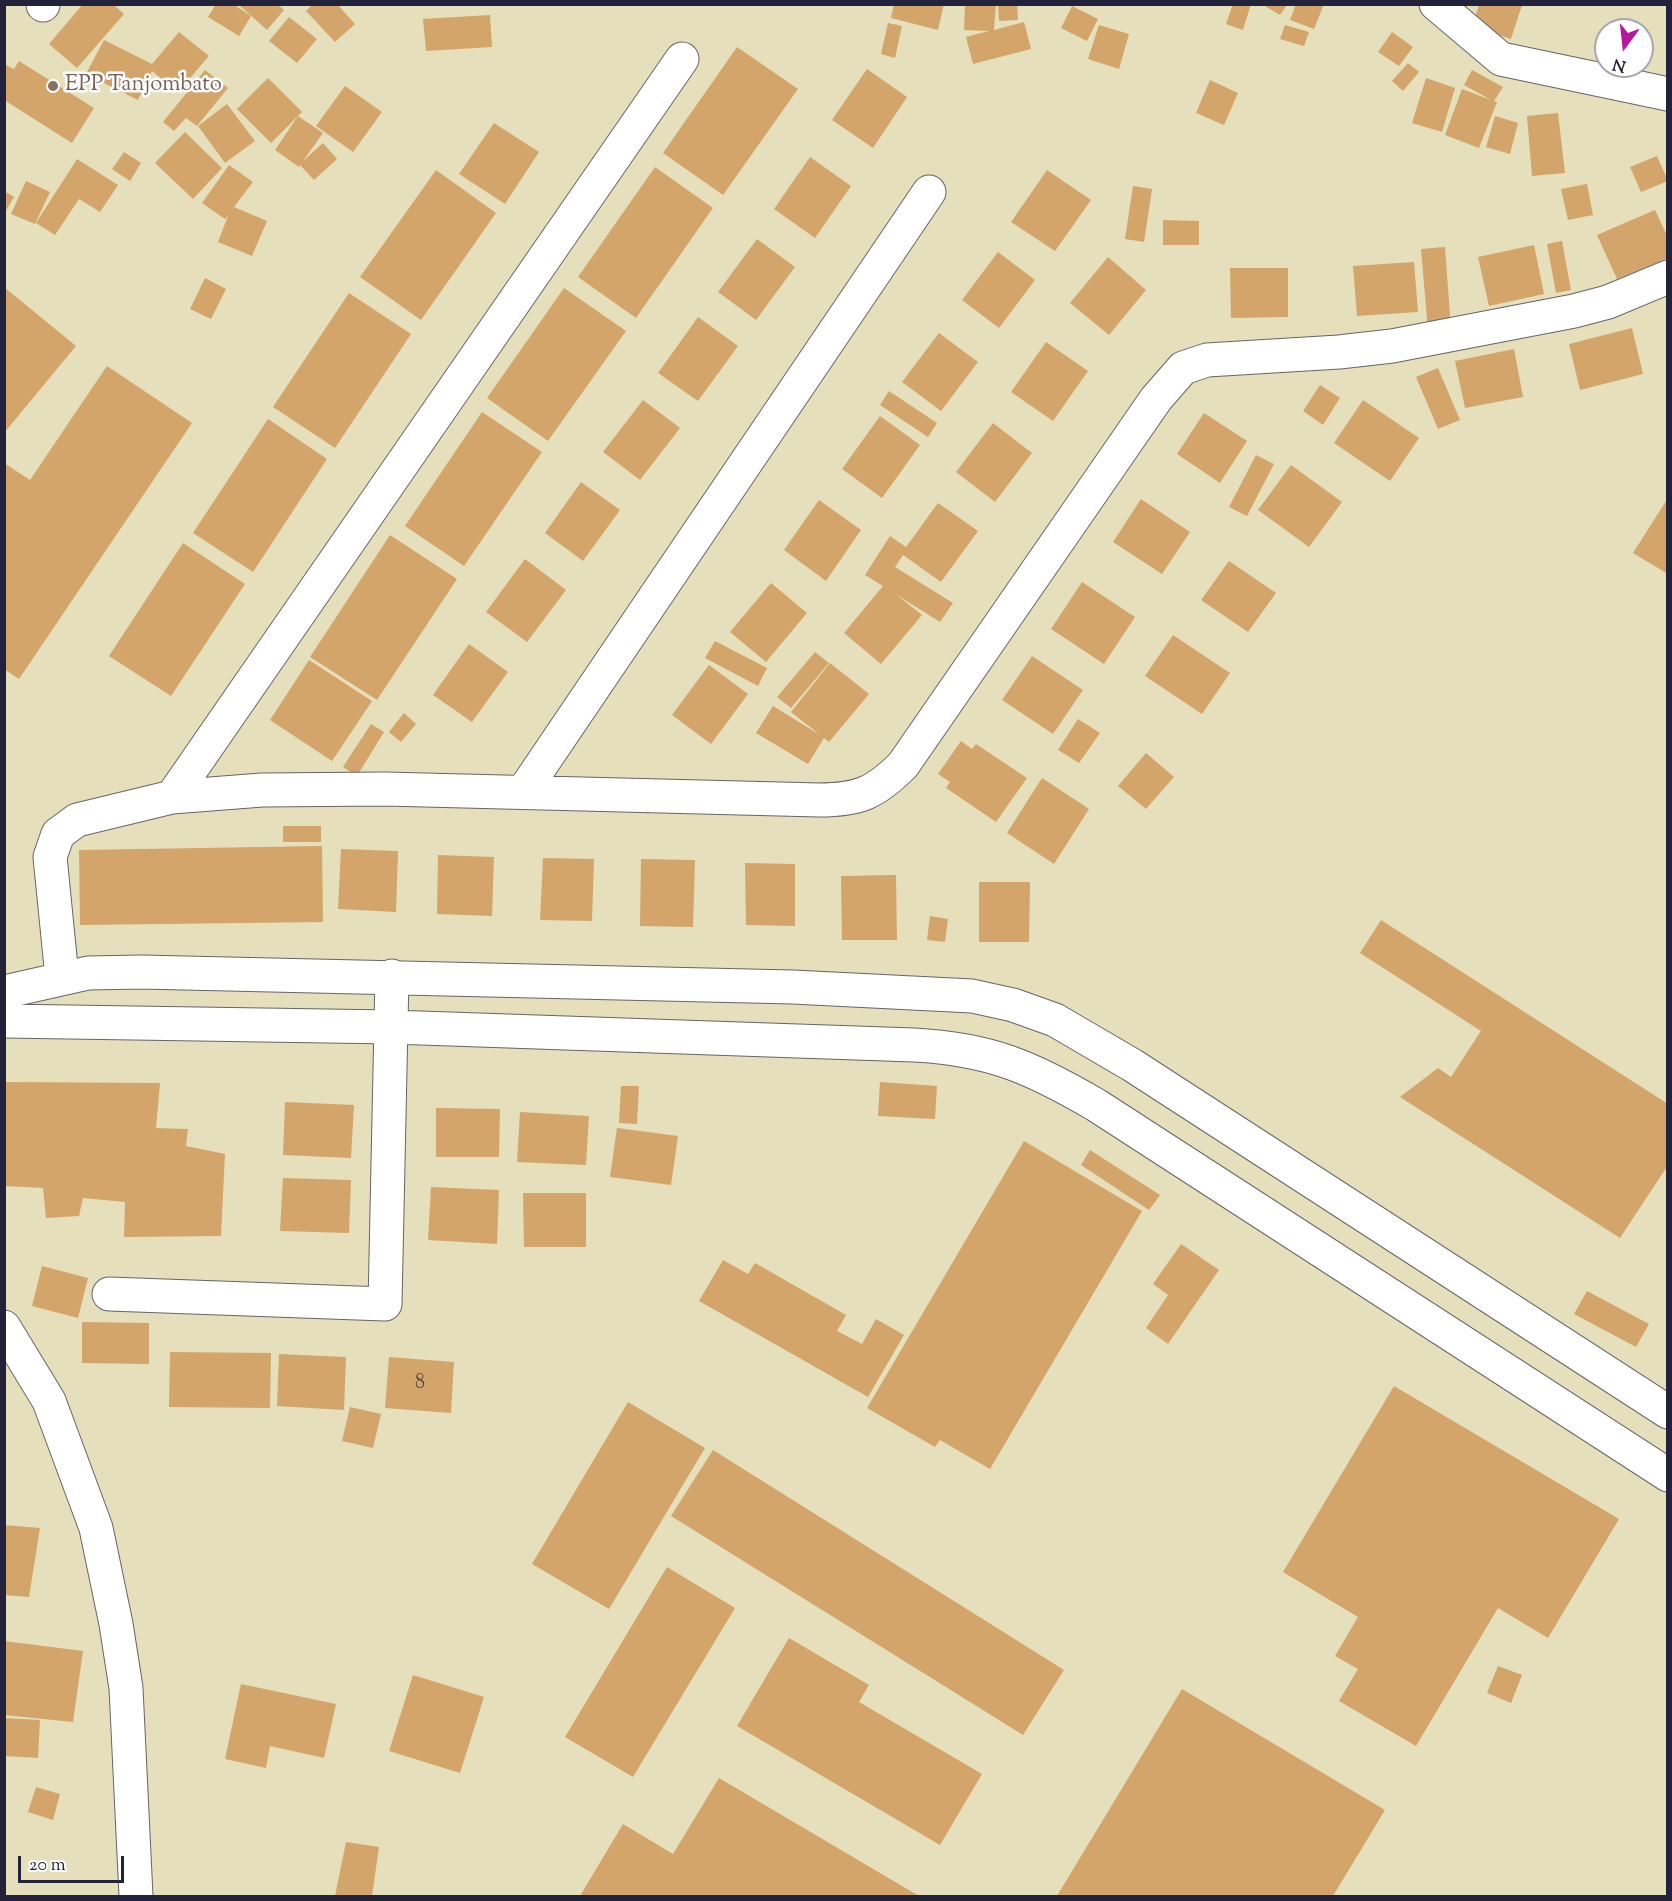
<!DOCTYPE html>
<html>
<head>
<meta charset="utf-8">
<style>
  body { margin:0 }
  #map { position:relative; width:1672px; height:1901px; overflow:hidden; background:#e5dfbb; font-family:"Sorts Mill Goudy",serif }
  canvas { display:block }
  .frame { position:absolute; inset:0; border:6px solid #22223b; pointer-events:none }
  .north { position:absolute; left:1594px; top:18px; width:60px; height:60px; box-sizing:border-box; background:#fff; border:2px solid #a7a7b1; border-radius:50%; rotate:195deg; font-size:16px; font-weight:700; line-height:24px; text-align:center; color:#22223b }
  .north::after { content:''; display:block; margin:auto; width:21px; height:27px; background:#b5179e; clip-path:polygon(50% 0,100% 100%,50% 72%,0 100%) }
  .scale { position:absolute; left:18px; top:1856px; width:106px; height:27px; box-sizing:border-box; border:3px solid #22223b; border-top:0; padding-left:8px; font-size:18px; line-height:21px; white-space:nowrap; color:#22223b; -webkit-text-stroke:4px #fff; paint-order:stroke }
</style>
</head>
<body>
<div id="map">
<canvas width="1672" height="1901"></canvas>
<div class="frame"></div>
<div class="north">N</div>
<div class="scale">20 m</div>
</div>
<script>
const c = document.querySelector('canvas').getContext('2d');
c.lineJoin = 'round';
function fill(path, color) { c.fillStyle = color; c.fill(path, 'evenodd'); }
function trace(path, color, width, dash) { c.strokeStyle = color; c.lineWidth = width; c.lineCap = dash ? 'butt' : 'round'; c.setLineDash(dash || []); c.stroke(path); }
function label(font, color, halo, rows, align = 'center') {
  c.font = font + ' "Sorts Mill Goudy",serif'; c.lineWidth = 5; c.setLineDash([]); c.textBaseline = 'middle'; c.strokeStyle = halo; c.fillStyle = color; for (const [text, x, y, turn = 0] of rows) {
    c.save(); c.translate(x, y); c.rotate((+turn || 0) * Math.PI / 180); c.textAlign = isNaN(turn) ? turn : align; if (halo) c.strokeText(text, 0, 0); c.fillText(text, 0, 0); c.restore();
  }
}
fill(new Path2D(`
  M83,4H113L124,14L77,68L49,44Z
  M216,4H233L251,16L239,36L208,17Z
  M238,4H277L284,10L267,30Z
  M313,4H337L355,24L335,42L306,11Z
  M894,4H944L938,30L891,18Z
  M965,4H996L994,30L1024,22L1031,49L973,64L966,37L989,31L964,30Z
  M998,4H1017L1018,20L999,21Z
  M1233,4H1251L1243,30L1226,24Z
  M1296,4H1324L1314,29L1290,20Z
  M1263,5H1287L1280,15Z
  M1479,5H1522L1511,39L1472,27Z
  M1072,6L1098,19L1087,41L1061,28Z
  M490,15L492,47L426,51L423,19Z
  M289,17L317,39L297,63L269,41Z
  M1613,22L1636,28L1635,30H1611Z
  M888,23L902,26L895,58L881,54Z
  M1099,25L1129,34L1119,69L1088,59Z
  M1285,25L1309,32L1304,46L1280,39Z
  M179,32L209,56L178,92L152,71L138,100L86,74L104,40L152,64Z
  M1392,32L1413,47L1399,66L1378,52Z
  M737,47L798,89L723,195L663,153Z
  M1605,55L1606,66H1643L1639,84L1600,76Z
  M19,61L94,108L72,143L4,100V64L14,69Z
  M1408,63L1419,72L1403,91L1392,81Z
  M867,69L907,97L873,148L832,120Z
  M205,70L228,88L197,126L186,118L174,131L163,122Z
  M1472,70L1503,87L1494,101L1497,102L1479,148L1445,135L1462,89L1491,100L1464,85Z
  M268,78L302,112L298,116L323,133L303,161L323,143L337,159L314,180L300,165L299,167L275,150L298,116L271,143L237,109Z
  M1426,78L1455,88L1442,132L1412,123Z
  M1210,80L1238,93L1224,125L1196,113Z
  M345,86L382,112L353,152L316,126Z
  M227,104L255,141L225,163L198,126Z
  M1558,113L1565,173L1532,176L1527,116Z
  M1495,116L1518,123L1510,154L1486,147Z
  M494,123L539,152L505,204L459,174Z
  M185,132L222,168L193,199L155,163Z
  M124,152L141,163L130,181L112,169Z
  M1657,156L1668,181L1641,192L1630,167Z
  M810,157L851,186L815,238L774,209Z
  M77,159L118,185L100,212L79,199L55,235L36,223Z
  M229,165L253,182L234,207L267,221L252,256L218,242L228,216L225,219L202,203Z
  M655,167L713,208L636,318L578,277Z
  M436,170L496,213L421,320L360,277Z
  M1047,170L1091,200L1055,251L1011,222Z
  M26,181L50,192L35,224L11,214Z
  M1587,184L1593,215L1568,220L1561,189Z
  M1133,186L1152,189L1144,242L1125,239Z
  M4,191L14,197L4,214Z
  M1655,210L1668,238V258L1617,279L1597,235Z
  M1163,220L1199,221V245H1163Z
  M757,239L795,267L756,320L718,292Z
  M1562,241L1571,290L1556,293L1547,244Z
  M1534,245L1544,294L1489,306L1478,257Z
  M1445,247L1451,329L1428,331L1421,249Z
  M998,252L1035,280L999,328L962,300Z
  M1108,257L1146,290L1109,335L1070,303Z
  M1414,262L1418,312L1357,316L1353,266Z
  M1230,268H1288V317L1231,318Z
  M205,278L226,289L211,319L190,309Z
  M4,287L76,346L4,433Z
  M564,288L626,331L548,441L487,398Z
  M349,293L411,334L335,448L273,407Z
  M698,317L738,346L698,401L658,373Z
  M1632,328L1643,374L1580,390L1569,344Z
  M939,333L978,362L941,411L902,382Z
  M1046,342L1088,371L1053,421L1011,392Z
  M1514,349L1523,397L1465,408L1455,361Z
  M107,366L192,423L19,679L4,669V463L30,480Z
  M1438,368L1460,420L1438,429L1416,377Z
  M1320,385L1340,398L1323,425L1303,411Z
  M889,391L937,423L928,437L880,405Z
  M643,400L680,428L640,480L603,452Z
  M1363,400L1419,438L1390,481L1334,443Z
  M482,412L542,452L464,566L405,526Z
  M1204,413L1247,441L1220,483L1177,454Z
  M880,416L920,445L882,498L842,469Z
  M268,419L327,459L253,572L193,533Z
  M993,423L1032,453L995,502L956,472Z
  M1256,455L1274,464L1247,516L1229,507Z
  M1291,465L1342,502L1309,547L1258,510Z
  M581,482L620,510L583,561L545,533Z
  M1668,498V574L1633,553Z
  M1141,499L1190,532L1162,574L1113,542Z
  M819,500L861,530L826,581L784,550Z
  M938,503L978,531L941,582L903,555L895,567L953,603L940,622L897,595L922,615L881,664L844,633L883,586L865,575L890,536L906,547Z
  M390,535L457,579L377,700L310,657Z
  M183,543L245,584L171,696L109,656Z
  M525,559L566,590L527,642L486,612Z
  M1229,561L1276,593L1248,632L1201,600Z
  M1082,582L1135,617L1104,664L1051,629Z
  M771,583L807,613L766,662L730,632Z
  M1173,635L1230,673L1202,714L1145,676Z
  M715,641L767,668L758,686L705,658Z
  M469,644L508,672L472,722L433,695Z
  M815,652L829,663L791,708L777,697Z
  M1032,656L1083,690L1053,734L1002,700Z
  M309,660L372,701L332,761L270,720Z
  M830,663L869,694L829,742L824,738L808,764L756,733L773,706L820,735L791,712Z
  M709,665L748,694L711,744L672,715Z
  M404,713L416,724L401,742L389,732Z
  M1078,719L1100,733L1079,763L1058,750Z
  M371,724L384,732L357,776L343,767Z
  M961,741L972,749L976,744L1027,778L996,822L946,788L950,782L938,774Z
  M1146,753L1174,777L1146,809L1118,786Z
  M1042,778L1089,809L1054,864L1007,833Z
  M283,826H321V842H283Z
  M322,846L323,922L80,925L79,850Z
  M341,849L398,851L396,912L338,909Z
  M438,855L494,857L492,916L437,914Z
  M543,858L594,859L592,921L540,920Z
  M641,859L695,860L693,927L640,926Z
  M745,863L795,864V926L746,925Z
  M896,875L897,940H842L841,876Z
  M979,882H1030L1029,942H979Z
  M930,916L948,919L945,942L927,940Z
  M1381,920L1668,1104V1165L1620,1238L1400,1097L1438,1068L1451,1077L1481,1031L1360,953Z
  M4,1082L160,1083L156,1128L188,1129L186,1146L225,1154L221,1236L124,1237L125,1202L83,1198L79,1216L46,1218L43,1188L4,1186Z
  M880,1082L937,1086L935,1119L878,1116Z
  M621,1086H639L637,1124L619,1123Z
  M285,1102L354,1105L351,1158L283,1155Z
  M436,1108L500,1109L499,1157H436Z
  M520,1112L589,1116L586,1165L517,1162Z
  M617,1128L678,1136L671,1185L610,1177Z
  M1024,1141L1142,1211L990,1469L940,1440L935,1447L867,1408Z
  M1090,1150L1160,1195L1149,1210L1081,1165Z
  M283,1178L351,1180L349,1233L280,1231Z
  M431,1187L499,1190L497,1244L428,1240Z
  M523,1193H586V1247H524Z
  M1181,1244L1219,1270L1168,1344L1146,1328L1168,1295L1153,1284Z
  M723,1260L748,1274L755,1263L846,1315L837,1331L862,1344L876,1319L904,1335L868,1397L699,1301Z
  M42,1266L88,1278L78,1318L32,1306Z
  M1587,1291L1649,1324L1636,1347L1574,1314Z
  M82,1322L149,1323V1364L82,1363Z
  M170,1352L271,1353L270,1408L169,1407Z
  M279,1354L346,1357L344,1410L277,1406Z
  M389,1357L454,1362L451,1413L385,1408Z
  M1394,1386L1619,1519L1548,1638L1498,1608L1416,1746L1339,1701L1358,1669L1335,1656L1358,1617L1283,1572Z
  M628,1402L705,1448L609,1609L532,1564Z
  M350,1407L381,1414L373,1448L342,1441Z
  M713,1450L1064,1670L1023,1735L671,1516Z
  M4,1525L40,1528L29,1597L4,1595Z
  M667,1567L735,1608L633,1777L565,1737Z
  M789,1638L869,1685L859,1702L982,1774L940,1845L737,1726Z
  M4,1641L83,1651L73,1722L4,1715Z
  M1498,1666L1522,1675L1511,1703L1487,1693Z
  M413,1675L484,1697L460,1773L389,1751Z
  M241,1684L336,1704L324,1758L270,1746L266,1768L225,1759Z
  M1182,1689L1385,1810L1333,1896H1057Z
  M4,1718L40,1720L38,1758L4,1756Z
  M719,1778L919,1896H580L623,1824L673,1854Z
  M36,1787L60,1794L53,1820L28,1812Z
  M346,1842L379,1847L372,1896H335Z`), '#d3a56a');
const minor = new Path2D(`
  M1436,4L1501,59L1668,94
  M43,5V4
  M523,792L929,192
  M172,797L682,59
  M62,977L50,857L58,834L77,820L172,797L262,790L385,789L819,800C859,800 875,793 903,765L1156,399L1183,368L1207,360L1339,352L1392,346L1574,311L1608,302L1668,277
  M4,992L88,973L141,972L793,987L972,996L1013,1005L1055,1020L1132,1065L1668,1412
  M4,1021L392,1027L914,1045C990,1049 1031,1067 1096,1105L1668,1475
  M109,1294L385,1304L392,976
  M4,1327L49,1401L96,1528L116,1624L126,1688L136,1896`);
trace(minor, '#666468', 35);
trace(minor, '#fff', 33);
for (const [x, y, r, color] of [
  [53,86,6,"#8d6e63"]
]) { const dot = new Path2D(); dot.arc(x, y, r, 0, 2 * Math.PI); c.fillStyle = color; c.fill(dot); trace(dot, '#fff', 2); }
label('20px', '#4e4347', null, [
  ["8",420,1385]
]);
label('22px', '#785e54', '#fff', [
  ["EPP Tanjombato",65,86]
], 'left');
</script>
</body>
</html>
